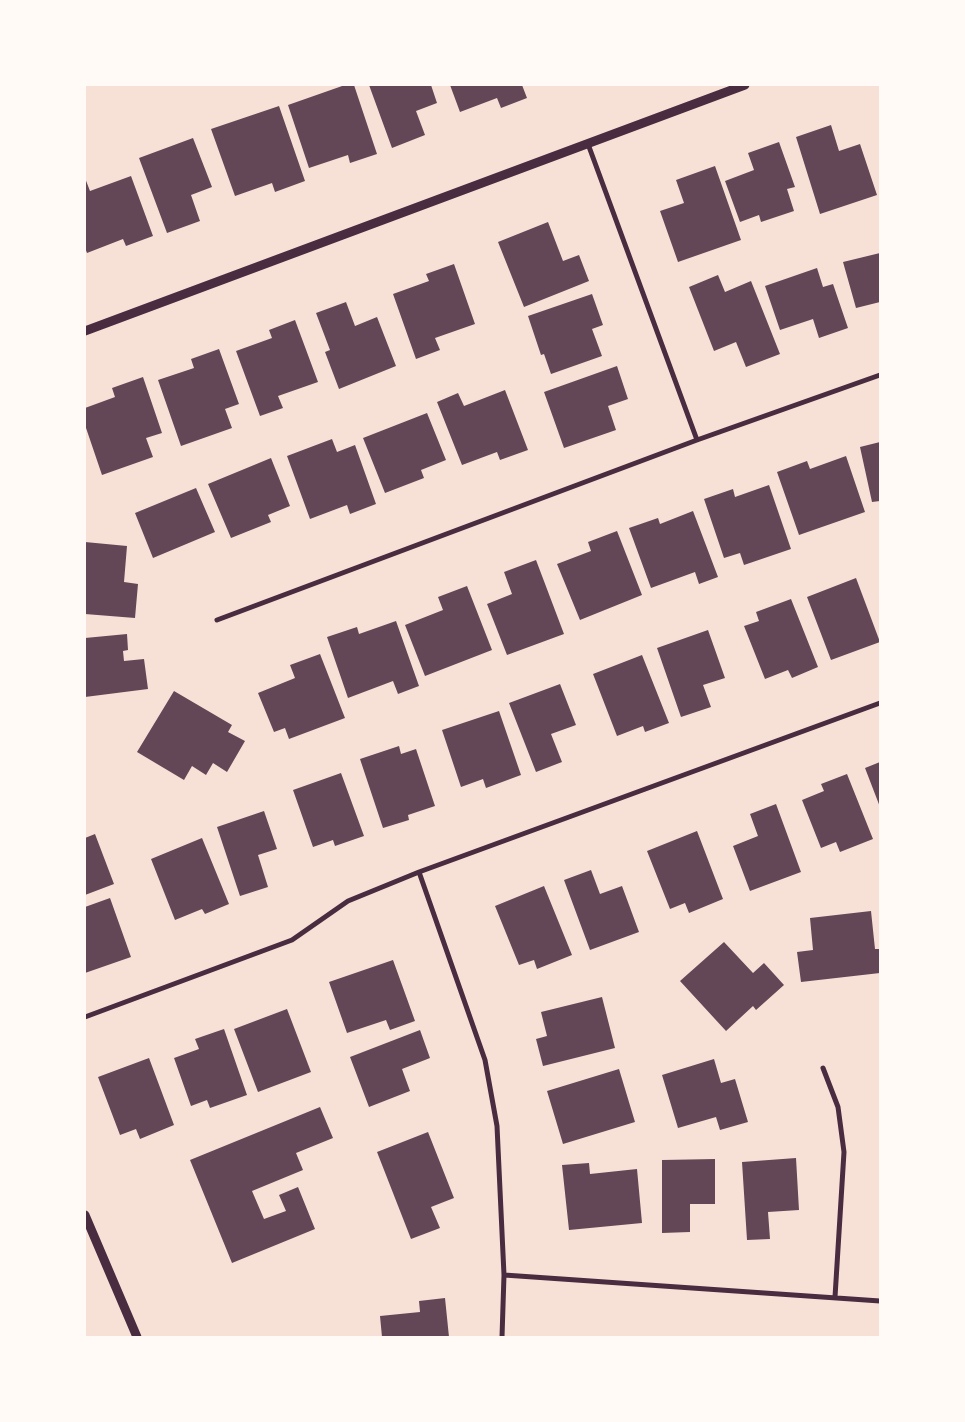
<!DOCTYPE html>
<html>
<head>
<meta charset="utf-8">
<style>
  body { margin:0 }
  #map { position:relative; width:965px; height:1422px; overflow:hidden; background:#f7e1d7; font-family:"PT Sans",sans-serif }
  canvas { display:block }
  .frame { position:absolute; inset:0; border:86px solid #fffaf5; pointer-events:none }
</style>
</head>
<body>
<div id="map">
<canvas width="965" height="1422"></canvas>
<div class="frame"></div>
</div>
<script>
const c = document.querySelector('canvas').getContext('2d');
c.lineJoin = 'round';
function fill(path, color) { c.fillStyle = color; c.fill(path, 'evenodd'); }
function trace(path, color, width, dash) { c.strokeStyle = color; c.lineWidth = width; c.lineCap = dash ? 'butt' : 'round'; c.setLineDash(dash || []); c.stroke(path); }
fill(new Path2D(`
  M345,85H354L377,154L350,163L348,155L309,168L288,105Z
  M369,85H431L437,103L416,111L425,135L392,148Z
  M450,85H522L527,98L501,108L497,98L460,112Z
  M279,106L305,181L275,192L272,183L235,196L211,129Z
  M831,125L839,151L860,144L877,195L820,214L796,137Z
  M193,138L212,187L191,195L200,221L167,233L139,158Z
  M779,142L795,187L787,189L794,211L761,222L759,215L740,222L725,181L754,170L748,153Z
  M715,166L741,240L678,262L660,211L684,203L676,180Z
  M131,176L153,236L126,246L123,239L87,253L85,248V178L90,191Z
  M548,222L563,261L579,255L589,281L524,307L498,242Z
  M880,253V302L856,308L843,262Z
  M454,264L475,324L435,338L440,350L416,359L393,294L429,281L426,274Z
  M817,268L823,287L833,284L848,328L819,338L813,319L780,330L765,286Z
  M718,275L725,292L751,281L780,354L746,367L736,342L714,351L689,287Z
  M592,294L603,325L592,329L602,356L551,374L544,354L541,355L528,316Z
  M346,302L355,326L377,317L396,366L339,389L325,352L330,350L316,313Z
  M295,320L318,382L278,396L283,408L260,416L236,351L272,338L269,330Z
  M219,349L239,404L225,409L232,428L181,446L158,380L194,368L191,359Z
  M617,366L628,399L608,406L616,430L564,448L544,392Z
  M143,377L162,433L146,438L153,457L102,475L85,425V408L115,397L112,388Z
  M505,390L528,450L500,460L497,452L462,465L437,402L458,393L464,406Z
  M427,413L446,460L421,470L424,478L385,493L363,438Z
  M332,439L337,452L355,445L376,504L350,514L347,505L310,519L287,456Z
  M880,442V501L872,502L860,447Z
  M846,456L865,512L799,535L777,472L807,461L810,469Z
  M271,458L290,506L268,515L271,522L231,538L208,484Z
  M769,485L791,549L744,565L740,553L724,558L704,499L733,489L735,497Z
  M196,488L215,532L153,558L135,513Z
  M693,511L718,577L699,584L695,572L651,588L629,528L658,518L660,524Z
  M617,531L642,595L580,620L557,564L591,551L588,542Z
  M85,542L127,546L124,582L138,584L135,618L85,614Z
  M536,560L564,634L507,655L487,604L512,594L504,572Z
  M856,578L880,642L831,660L807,597Z
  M467,586L492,650L425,676L405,625L443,610L438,597Z
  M791,599L818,667L792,678L788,670L765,679L744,626L759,621L756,612Z
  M396,621L419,686L398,694L393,681L348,698L327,637L357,627L359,634Z
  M708,630L725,678L703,685L711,707L681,717L657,648Z
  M127,634L128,650L123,651L124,661L144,659L148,689L85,697V638Z
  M320,654L345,718L289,739L285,728L274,732L258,693L295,678L290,665Z
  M642,655L669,723L645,732L643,726L617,736L593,674Z
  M560,684L576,725L551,734L562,762L536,772L509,703Z
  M174,691L232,725L228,732L245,741L227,772L213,763L206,775L192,766L184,780L137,752Z
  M499,711L521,775L486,788L483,779L461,787L442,730Z
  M399,746L401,754L416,749L435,806L408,815L409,820L383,828L360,759Z
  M880,762V807L865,768Z
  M341,773L364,836L335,846L333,840L313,847L293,790Z
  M847,774L873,839L840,852L836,842L821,848L802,800L824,791L821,784Z
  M776,804L801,872L750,891L733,846L758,836L750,814Z
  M264,811L277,849L258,855L268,887L240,896L217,827Z
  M697,831L723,899L689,913L685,903L670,909L647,851Z
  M95,834L114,884L85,895V838Z
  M202,838L229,904L205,914L202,909L175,920L151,859Z
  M591,870L600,894L622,886L639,932L590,950L564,880Z
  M544,886L572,955L537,969L534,960L519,965L495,906Z
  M110,898L131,957L85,973V907Z
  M871,911L875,949H880V973L801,982L797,952L813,950L810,918Z
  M724,942L753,973L764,963L784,985L756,1010L753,1006L726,1031L680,981Z
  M393,960L415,1021L390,1030L386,1020L347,1033L329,982Z
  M602,997L615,1048L543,1066L536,1039L547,1036L541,1012Z
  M287,1009L311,1072L258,1092L234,1029Z
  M224,1029L247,1095L210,1108L207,1100L191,1106L174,1058L199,1049L195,1039Z
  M420,1030L430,1058L402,1069L410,1091L369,1107L350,1057Z
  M149,1058L174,1125L140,1139L136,1129L120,1135L98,1077Z
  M714,1059L721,1083L735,1079L748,1122L720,1130L716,1117L678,1128L662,1075Z
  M619,1069L635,1122L563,1144L547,1091Z
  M320,1107L333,1138L296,1153L303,1170L252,1191L264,1219L286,1211L279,1195L298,1187L315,1229L232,1263L190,1160Z
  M428,1132L454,1198L431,1207L440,1228L411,1239L377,1152Z
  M796,1158L799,1210L768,1212L770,1239L747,1240L742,1162Z
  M715,1159V1204H690V1232L662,1233V1160Z
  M589,1163L590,1174L637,1169L642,1223L569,1230L562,1165Z
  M445,1298L449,1337H382L380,1316L420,1312L419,1301Z`), '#644757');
trace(new Path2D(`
  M588,144L697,440
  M217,620L697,440L880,375
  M419,872L485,1060L497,1126L504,1275L502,1337
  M85,1017L292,940L348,901L419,872L880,703
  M823,1068L838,1107L844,1152L835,1297
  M504,1275L880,1301`), '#4a2c40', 5);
trace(new Path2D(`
  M85,331L745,85
  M85,1215L137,1337`), '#4a2c40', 9);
</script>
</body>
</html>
